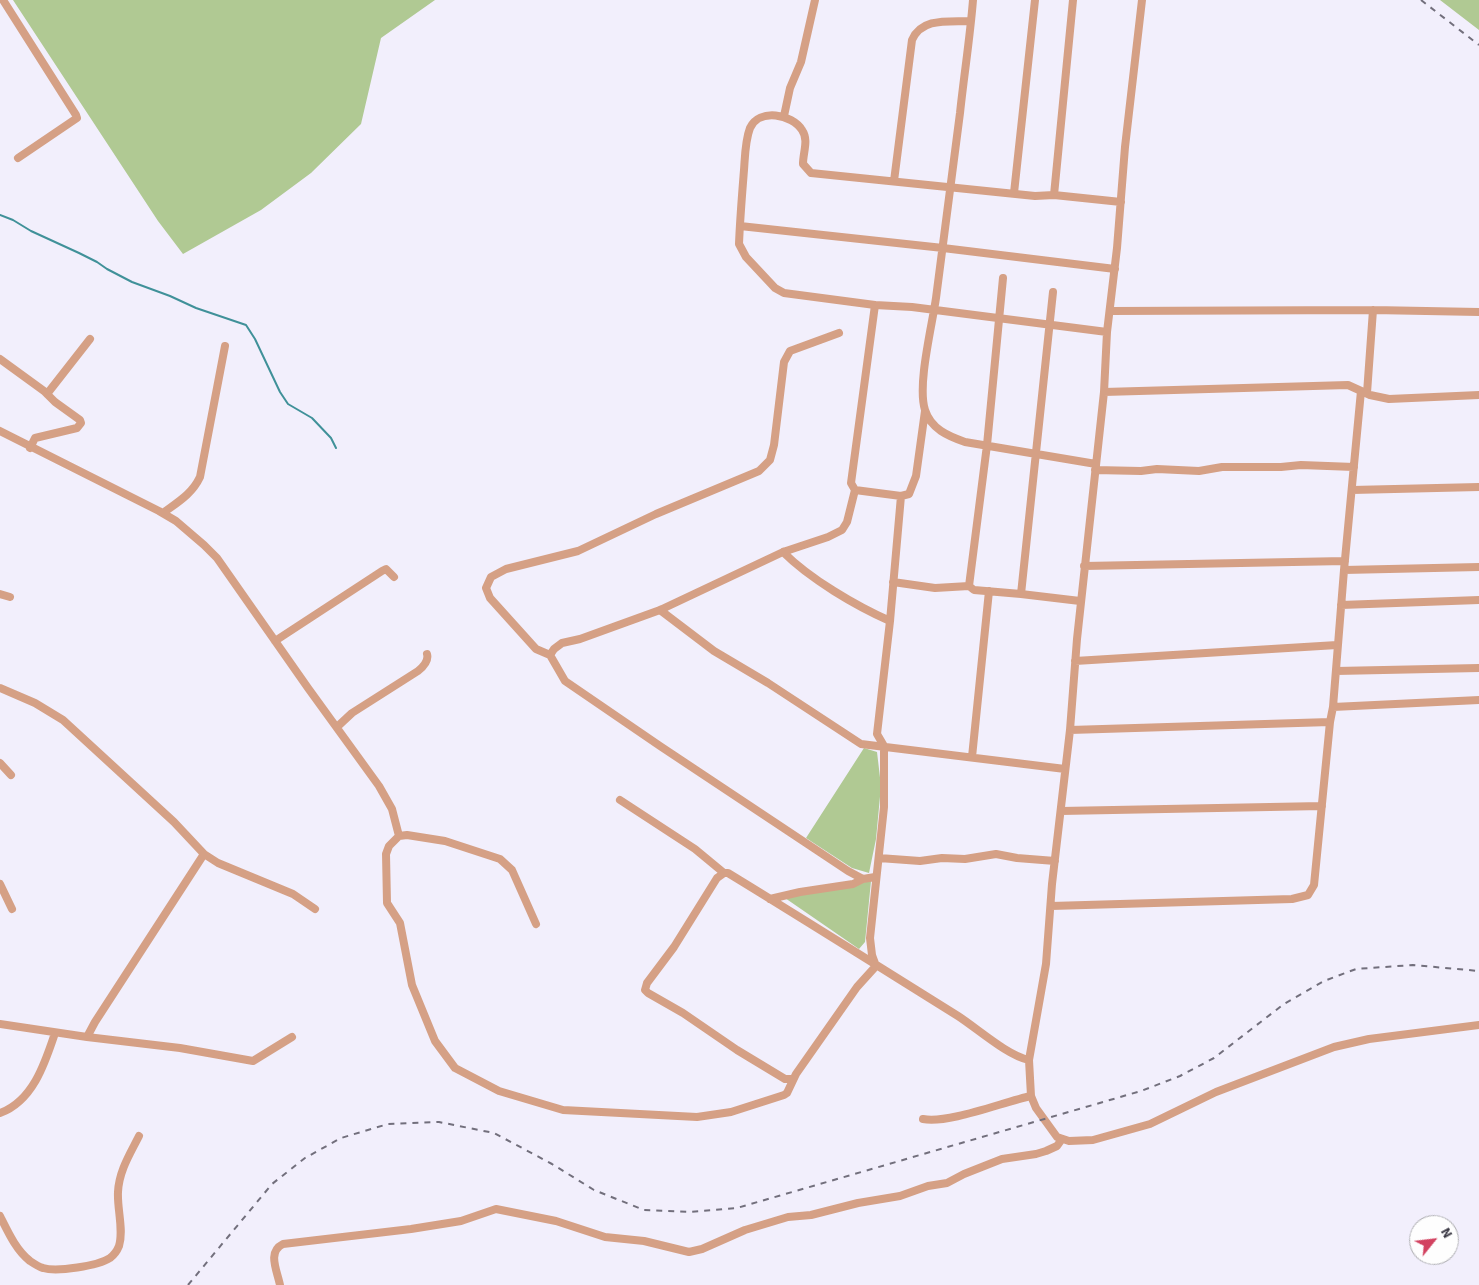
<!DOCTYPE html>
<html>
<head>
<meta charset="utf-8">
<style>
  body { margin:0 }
  #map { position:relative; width:1479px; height:1285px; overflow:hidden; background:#f2effc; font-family:"Source Sans 3",sans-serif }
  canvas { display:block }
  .north { position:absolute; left:1409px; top:1215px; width:50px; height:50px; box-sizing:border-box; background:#fefefe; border:1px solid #aeaeb2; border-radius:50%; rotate:61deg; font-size:14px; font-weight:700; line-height:20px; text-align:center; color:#373541 }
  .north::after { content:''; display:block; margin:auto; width:18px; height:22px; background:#d24260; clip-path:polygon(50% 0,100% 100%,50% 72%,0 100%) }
</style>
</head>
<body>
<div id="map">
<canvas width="1479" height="1285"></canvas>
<div class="north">N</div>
</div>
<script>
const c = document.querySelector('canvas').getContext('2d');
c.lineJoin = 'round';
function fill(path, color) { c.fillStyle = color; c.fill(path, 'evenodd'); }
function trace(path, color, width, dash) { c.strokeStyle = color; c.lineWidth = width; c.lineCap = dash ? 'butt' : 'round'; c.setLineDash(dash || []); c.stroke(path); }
fill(new Path2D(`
  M13,0H435L381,38L361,124L311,173L261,210L183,254L158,221Z
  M1440,0H1479V30Z
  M864,748L877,752L881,786L876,839L869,873L852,868L806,838Z
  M871,881L865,942L859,949L785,898Z`), '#b0c993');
trace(new Path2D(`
  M0,215L13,220L31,231L79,253L97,262L107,269L132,282L170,296L196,308L246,325L255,339L280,392L288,404L312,418L331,438L336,448`), '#409199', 2);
trace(new Path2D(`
  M3,0L76,115L77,118L18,158
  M973,0C970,38 964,75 960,113C952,175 944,236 936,298C932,326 917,385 925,410C931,429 948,436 965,442L1096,464
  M1142,0L1125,147L1117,248L1107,332L1104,392L1077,639L1070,730L1052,884L1046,964L1029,1060L1031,1096L1036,1108L1057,1137L1069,1141L1093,1140L1150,1124L1216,1092L1334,1047L1369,1039L1479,1025
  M784,116L790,88L801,62L815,0
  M894,181L912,40C922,17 949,22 971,21
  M1014,193L1035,0
  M1054,195L1073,0
  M740,226L943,248L1115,269
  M1003,278L987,445L969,586L974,590L1021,594L1080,601
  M875,305L851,483L855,490L901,496L909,494L916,476L925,411
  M1110,311L1373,310L1479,312
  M1107,332L912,307L875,305L784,293L775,288L746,257L739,244C740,219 742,195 744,170C745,157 745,141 750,128C759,108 792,114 802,130C809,140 803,152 803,164L811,173L1035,196L1054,195L1121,202
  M0,359L44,391L55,402L80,420L81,423L77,428L35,438L30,448
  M1104,392L1348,385L1370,395L1389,399L1479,395
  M1367,393L1373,310
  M47,394L90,339
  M0,431L159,511L176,521L204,545L217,558L308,688L379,786L392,809L399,836
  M1095,470L1141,471L1157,469L1199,471L1222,467H1281L1301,465L1354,467
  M855,490L847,522L842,530L828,537L783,552L660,610L580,639L562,643L554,649L550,655L565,681L660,746L848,871L863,879L875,877
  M1352,490L1479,487
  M163,513C178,502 192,494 200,477L225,346
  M783,552C810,579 856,606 890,621
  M1084,566L1345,561
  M1344,570L1479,567
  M893,582L935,588L969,586
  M0,594L10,597
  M1021,594L1053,292
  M1341,605L1479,600
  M660,610L714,651L768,683L861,744L1065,769
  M275,641L382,571L386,569L394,577
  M550,655L536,649L490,598L486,588L491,577L506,569L578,551L656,514L759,471L770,460L774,445L784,362L790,351L839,333
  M1075,661L1337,645
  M1336,671L1479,668
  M0,688L35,703L63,720L174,822L204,854L218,863L293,894L315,909
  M1333,707L1479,700
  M337,727L352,713L418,671C423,667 429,661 427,654
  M1070,730L1330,722
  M972,757L989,591
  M0,763L11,775
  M620,800L695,849L724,873
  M1061,811L1322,806
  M879,858L920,861L942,858L965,859L996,854L1017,858L1055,861
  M0,884L12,909
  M770,899L800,892L853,884L863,879
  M1051,906L1292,899L1308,895L1314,885L1330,722L1333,707L1344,570L1361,391
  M536,924L512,870L500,859L445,841L407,835L399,836L389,846L386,854L387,903L400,923L412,985L435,1041L455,1068L499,1091L563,1110L697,1117L731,1112L784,1095L787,1093L796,1074L857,987L876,966L872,955L870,938L884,807V746L877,734L890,621L901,496
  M0,1024L87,1037L95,1022L204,854
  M87,1037L180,1048L253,1061L292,1037
  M793,1079H785L737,1050L683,1013L648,993L645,990L647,983L674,947L717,878L724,873H728C805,920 881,968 958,1016C978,1029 1008,1056 1029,1060
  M0,1113C33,1101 45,1063 55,1033
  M923,1119C948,1124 1003,1102 1031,1096
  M0,1216C8,1232 16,1250 30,1261C33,1263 39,1267 43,1268C57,1272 98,1266 110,1258C114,1255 117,1251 119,1246C124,1230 117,1209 118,1192C119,1171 130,1154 139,1136
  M280,1285C277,1270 267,1252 283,1244L411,1229L461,1221L496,1209L556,1221L605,1237L644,1241L689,1252L702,1249L745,1230L788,1217L811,1215L858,1203L900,1196L928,1186L947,1183L964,1174L1002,1159L1036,1154L1046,1151L1057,1146L1062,1139`), '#d5a085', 8);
trace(new Path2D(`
  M1421,0L1479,45
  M188,1285L272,1184L305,1158L341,1138L388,1124L439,1122L494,1133L552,1164L594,1190L644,1210L690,1212L737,1208L1141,1091L1180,1076L1214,1058L1284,1004L1324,981L1356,969L1413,965L1479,971`), '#726f7c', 2, [6, 6]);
</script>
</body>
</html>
